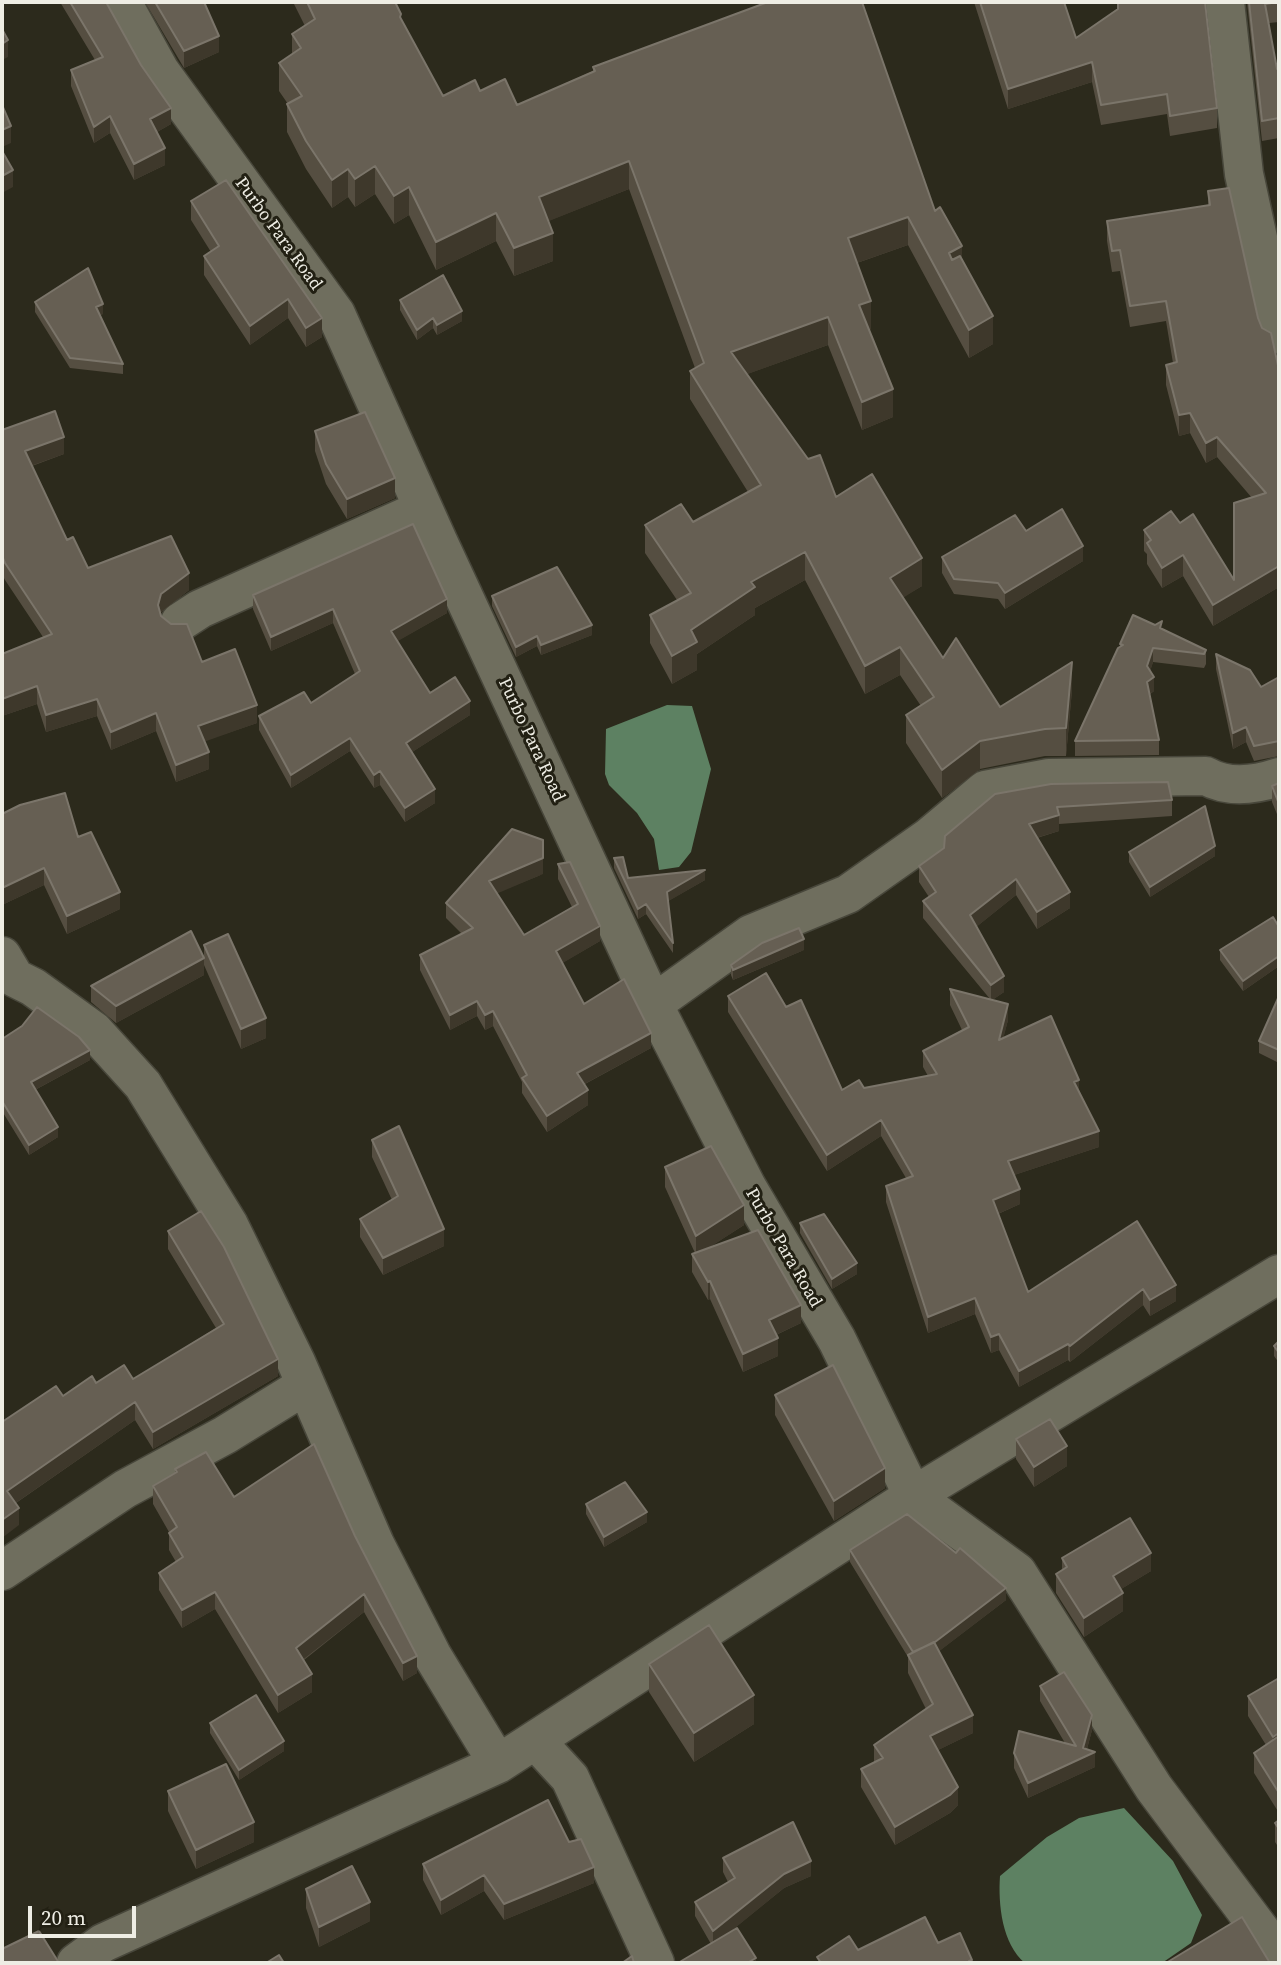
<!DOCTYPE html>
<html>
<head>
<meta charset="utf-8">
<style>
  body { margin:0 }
  #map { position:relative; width:1281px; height:1965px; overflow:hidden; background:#2c2a1c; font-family:"Source Serif 4",serif }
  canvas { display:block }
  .frame { position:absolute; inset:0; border:4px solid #eeede4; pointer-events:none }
  .scale { position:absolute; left:28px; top:1906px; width:108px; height:32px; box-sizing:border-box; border:4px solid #eeede4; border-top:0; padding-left:9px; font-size:21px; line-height:24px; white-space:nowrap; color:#eeede4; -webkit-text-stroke:5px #222013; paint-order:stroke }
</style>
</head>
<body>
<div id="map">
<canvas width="1281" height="1965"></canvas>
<div class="frame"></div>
<div class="scale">20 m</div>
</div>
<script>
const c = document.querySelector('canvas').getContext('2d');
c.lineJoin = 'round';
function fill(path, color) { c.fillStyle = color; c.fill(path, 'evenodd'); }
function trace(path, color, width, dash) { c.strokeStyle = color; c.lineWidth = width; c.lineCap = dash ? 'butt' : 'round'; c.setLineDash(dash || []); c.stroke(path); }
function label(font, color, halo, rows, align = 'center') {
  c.font = font + ' "Source Serif 4",serif'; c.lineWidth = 6; c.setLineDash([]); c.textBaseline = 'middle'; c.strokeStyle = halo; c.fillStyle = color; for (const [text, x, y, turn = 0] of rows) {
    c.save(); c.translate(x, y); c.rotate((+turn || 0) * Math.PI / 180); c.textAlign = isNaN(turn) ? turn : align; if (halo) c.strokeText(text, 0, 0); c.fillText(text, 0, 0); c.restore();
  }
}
fill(new Path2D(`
  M667,705L692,706L711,769L691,852L679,867L659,870L654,839L637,813L609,785L605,774L606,729Z
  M1124,1808L1173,1861L1202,1915L1191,1943L1162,1963H1025C1002,1944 998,1904 1000,1876L1047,1837L1079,1818Z`), '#5d8162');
const minor = new Path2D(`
  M122,2L160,71L336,314L438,541L653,1004L747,1187L837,1340L913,1496L1017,1572L1154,1788L1264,1935L1278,1963
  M1225,2L1244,174L1279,334
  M180,622L200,609L423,509
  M2,956L15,978L33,987L94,1031L143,1085L229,1225L296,1362L375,1544L432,1655L498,1764
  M653,1004L751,934L848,894L929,837L985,790L1049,778L1206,776C1229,789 1255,785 1279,777
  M2,1571L125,1489L225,1435L306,1385
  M535,1740L570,1778L655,1963
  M76,1963L103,1943L498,1764L913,1496L1279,1274`);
trace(minor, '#48473b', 41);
trace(minor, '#6f6e5e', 38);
fill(new Path2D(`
  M60,2H106L171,124L157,132L165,165L134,180L110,133L94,143L71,86V70L95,60Z
  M145,2H204L219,52L184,68Z
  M293,2H395L401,20L443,96L480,91L517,105L593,71V67L935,211L962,260L993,344L969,358L908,245L857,263L871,329L869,330L893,417L862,430L828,345L747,374L836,497L922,586L903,597L943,658L1000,707L1072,690L1066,756H1045L980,769L942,798L906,743V715L921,706L900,675L865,694L805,580L755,608V615L697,654V670L672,684L650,643V615L677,600L645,553V525L693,522L748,492L690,399V371L695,368L629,189L548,221L553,261L514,276L496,241L436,270L409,215L394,224L375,194L355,207L348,197L332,208L306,169L287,132V104H288L279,91V63L292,54V34L305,26Z
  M974,2H1064L1076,38L1117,9V2H1205L1217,108V128L1170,136L1167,114L1101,125L1092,82L1008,109Z
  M1247,2H1279V22L1269,23L1277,69H1279V138L1262,141Z
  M226,180L322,337L306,347L288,318L250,345L204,275V256L211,252L191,220V201Z
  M1229,188L1279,587L1213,626L1183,576L1162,588L1147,564V554L1144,551V530L1180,523L1234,580L1252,498L1217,457L1206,463L1190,433L1179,436L1166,385V365L1173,363L1166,321L1130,327L1120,271L1112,272L1107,241V221L1208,206V191Z
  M400,300L462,321L437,335L433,328L417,340L400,310Z
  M35,302L103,314L100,315L123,364V374L70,368L35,312Z
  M2,430L64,454L32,466L67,540L88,568L189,590L161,612V616L257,723L204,741L209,769L176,782L156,731L111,750L97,716L46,732L37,704L2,716L43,637L5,580L2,574Z
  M315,431L395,498L347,519L326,484L315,451Z
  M1026,531L1083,561L1005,609L998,599L954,594L942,573V557Z
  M253,595L447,613L397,641L430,693L470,715L412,752L435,803L405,822L380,785L374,788L350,751L291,788L259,730V716L311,703L355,674L333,623L271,651L253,609Z
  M492,596L592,635L541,655L537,646L516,657L492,606Z
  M1162,629L1206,650V664L1204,668L1153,662L1150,671L1154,691L1149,695L1159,740V755L1075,756V741L1120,647V644Z
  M1216,654L1261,687L1279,677V756L1254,761L1246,742L1233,749L1216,669Z
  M1279,783V819L1272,802V786Z
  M995,794L1172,800V816L1059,824V831L1037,838L1070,908L1037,929L1016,895L976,927L1004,992L992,1000L1008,1020L1003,1038L1079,1090L1099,1147L1014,1175L1020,1204L998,1214L1028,1292L1137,1221L1176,1301L1150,1316L1143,1305L1070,1362L1068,1360L1019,1387L999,1350L991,1353L975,1314L928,1333L886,1202V1186L906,1178L881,1136L827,1171L728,1012V996L786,1007L842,1090L864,1088L928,1076L923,1067V1051L962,1030L950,1005V989L990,999L923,918V901L929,897L919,882V866L944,848Z
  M78,837L120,909L67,934L44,885L2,905Z
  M1129,852L1215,856L1150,897L1129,862Z
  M614,858L628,878L705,880L668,901L673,943V953L646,914L638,919L614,868Z
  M558,864L600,941L562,963L584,1004L651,1048L585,1084L588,1105L547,1132L522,1093V1082L493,1026L485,1030L477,1016L450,1030L420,970V955L462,934L446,918V903L543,874L496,893L524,935L572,907L558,879Z
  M1279,927V966L1243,991L1220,960V950Z
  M204,945L266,1038L241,1049L204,965V975L116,1023L91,1002V986L204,958Z
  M804,950L733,980L731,975V965Z
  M1279,996V1063L1259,1053V1041Z
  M2,1039L90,1060L35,1090L58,1137L29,1155L2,1111Z
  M372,1140L444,1246L383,1275L360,1237V1219L392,1200L372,1157Z
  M665,1167L744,1225L705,1250L801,1323L776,1335L778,1356L743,1372L710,1299L708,1300L692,1272V1254L695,1253L665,1187Z
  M800,1223L857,1274L832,1289L800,1233Z
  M168,1231L278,1376L153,1449L135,1420L16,1503L19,1525L2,1422L63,1396L96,1383L133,1379L216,1328L168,1249Z
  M1279,1341V1363L1274,1356V1346Z
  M775,1395L885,1488L834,1521L775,1415Z
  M1016,1439L1067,1466L1034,1487L1016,1459Z
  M314,1444L417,1673L403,1681L364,1612L304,1660L312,1692L278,1713L215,1609L182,1628L159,1590V1573L176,1562L169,1550V1532L153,1504V1486L175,1473V1469L234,1497Z
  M586,1504L647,1522L604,1547L586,1514Z
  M850,1550L1006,1600L939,1651L973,1733L938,1750L958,1805L950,1813L895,1845L861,1787V1769L874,1762V1745L926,1709L908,1673V1657L850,1562Z
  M1062,1558L1151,1571L1121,1589L1123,1611L1084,1637L1056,1593V1574L1062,1570Z
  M649,1664L754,1724L694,1762L649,1692Z
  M1279,1678V1813L1254,1773V1753L1266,1745L1248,1716V1696Z
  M1040,1686L1092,1730L1087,1749L1095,1767L1028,1798L1014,1768V1753L1065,1743L1040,1701Z
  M210,1723L284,1751L239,1780L210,1733Z
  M168,1791L254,1842L196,1869L168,1811Z
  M1279,1820V1848L1275,1842V1823Z
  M569,1842L594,1883L504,1920L484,1891L441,1915L423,1880V1864Z
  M723,1858L811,1876L784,1888L727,1934L756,1963L711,1944L695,1916V1902L728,1882L723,1872Z
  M306,1889L370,1921L319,1947L306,1908Z`), '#554e41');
fill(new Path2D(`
  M219,36V52L184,68V51Z
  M8,40V57L2,60V44Z
  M1092,62V82L1008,109V89Z
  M171,108V124L150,136V119Z
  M110,116V133L94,143V127Z
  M11,126V143L2,147V130Z
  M165,148V165L134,180V164Z
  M629,161V189L539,225V197Z
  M375,166V194L355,207V179Z
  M348,169V197L332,208V180Z
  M13,170V187L2,193V176Z
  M409,187V215L394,224V196Z
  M496,213V241L436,270V242Z
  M908,217V245L848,266V238Z
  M553,233V261L514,276V248Z
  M962,246V274L949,281V253Z
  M288,299V318L250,345V326Z
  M871,301V329L859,333V305Z
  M103,304V314L96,317V307Z
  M462,311V321L437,335V325Z
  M993,316V344L969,358V330Z
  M828,317V345L731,380V352Z
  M322,318V337L306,347V328Z
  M433,318V328L417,340V330Z
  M893,389V417L862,430V402Z
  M1190,413V433L1179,436V415Z
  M64,437V454L25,468V451Z
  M1217,437V457L1206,463V443Z
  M395,478V498L347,519V499Z
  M1083,546V561L1005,609V593Z
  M805,552V580L755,608V615L697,654V670L672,684V656L691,630L751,582Z
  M1183,555V576L1162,588V568Z
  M922,558V586L890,606V578Z
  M1279,566V587L1213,626V605Z
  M189,573V590L161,612L158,622V605L161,594Z
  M447,599V613L391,645V631Z
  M333,609V623L271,651V637Z
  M592,625V635L541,655V645Z
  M537,636V646L516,657V647Z
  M900,647V675L865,694V666Z
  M1153,648V662L1147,681V666Z
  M1072,662V690L1066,756V728Z
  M1154,677V691L1147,696V682Z
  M37,686V704L2,716V699Z
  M97,699V716L46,732V715Z
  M470,701V715L406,756V743Z
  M257,705V723L198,744V726Z
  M156,713V731L111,750V732Z
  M1246,727V742L1233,749V733Z
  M350,738V751L291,788V775Z
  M980,741V769L942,798V770Z
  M209,752V769L176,782V765Z
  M380,771V785L374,788V775Z
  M435,789V803L405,822V808Z
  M1059,815V831L1029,840V824Z
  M1215,846V856L1150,897V887Z
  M543,858V874L489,897V881Z
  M44,868V885L2,905V888Z
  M705,870V880L667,902V892Z
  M1016,879V895L970,932V915Z
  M120,892V909L67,934V916Z
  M1070,892V908L1037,929V912Z
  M646,904V914L638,919V909Z
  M600,926V941L556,967V951Z
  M804,939V950L733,980V970Z
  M1279,956V966L1243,991V981Z
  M204,958V975L116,1023V1006Z
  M1004,976V992L991,1001V985Z
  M477,1001V1016L450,1030V1015Z
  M1008,1004V1020L999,1056V1040Z
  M493,1011V1026L485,1030V1015Z
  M266,1018V1038L241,1049V1029Z
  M651,1033V1048L577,1088V1073Z
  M90,1050V1060L31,1092V1082Z
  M1079,1080V1096L1074,1082Z
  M588,1090V1105L547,1132V1116Z
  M881,1120V1136L827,1171V1155Z
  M58,1127V1137L29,1155V1145Z
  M1099,1131V1147L1008,1177V1161Z
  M1020,1189V1204L993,1216V1200Z
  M744,1205V1225L696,1256V1236Z
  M444,1229V1246L383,1275V1258Z
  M857,1263V1274L832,1289V1279Z
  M710,1281V1299L708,1300V1282Z
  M1176,1285V1301L1150,1316V1300Z
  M1143,1289V1305L1070,1362V1346Z
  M975,1298V1314L928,1333V1317Z
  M801,1305V1323L769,1338V1320Z
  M999,1334V1350L991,1353V1337Z
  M778,1338V1356L743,1372V1354Z
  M1068,1344V1360L1019,1387V1371Z
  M278,1359V1376L153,1449V1432Z
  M135,1402V1420L7,1509V1491Z
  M1067,1446V1466L1034,1487V1467Z
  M885,1468V1488L834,1521V1501Z
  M19,1508V1525L2,1538V1520Z
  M647,1512V1522L604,1547V1537Z
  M1151,1553V1571L1113,1594V1576Z
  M1006,1588V1600L916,1669V1657Z
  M215,1592V1609L182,1628V1610Z
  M1123,1593V1611L1084,1637V1618Z
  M364,1594V1612L296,1665V1648Z
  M417,1656V1673L403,1681V1663Z
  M312,1674V1692L278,1713V1695Z
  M754,1695V1724L694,1762V1733Z
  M973,1715V1733L930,1754V1736Z
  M1092,1715V1730L1085,1756L1095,1752V1767L1028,1798V1783L1083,1748Z
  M1279,1733V1753L1273,1757V1737Z
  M284,1741V1751L239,1780V1770Z
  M958,1787V1805L950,1813L895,1845V1827Z
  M254,1822V1842L196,1869V1850Z
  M811,1861V1876L784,1888L713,1946V1931L784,1874Z
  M594,1867V1883L504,1920V1904Z
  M484,1875V1891L441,1915V1900Z
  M370,1902V1921L319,1947V1927Z
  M756,1958V1963H747Z`), '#3e382b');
const building = new Path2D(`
  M70,2H106L141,65L171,108L150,119L165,148L134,164L110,116L94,127L71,70L103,57Z
  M155,2H204L219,36L184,51Z
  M307,2H395L401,14L400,17L443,96L475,80L480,91L505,79L517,105L595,71L593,67L768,2H862L935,211L940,207L962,246L949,253L952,260L960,256L993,316L969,330L908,217L848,238L871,301L859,305L893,389L862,402L828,317L731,352L808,459L820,455L836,497L872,474L922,558L890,578L943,658L956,638L1000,707L1072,662L1066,728L1045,729L980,741L942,770L906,715L934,697L900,647L865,666L805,552L751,582L755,587L691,630L697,642L672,656L650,615L691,593L645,525L681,504L693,522L761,485L690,371L704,363L629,161L539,197L553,233L514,248L496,213L436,242L409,187L394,196L375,166L355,179L348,169L332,180L306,141L287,104L302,96L279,63L301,48L292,34L315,19Z
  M980,2H1064L1076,38L1118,9V2H1205L1217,108L1170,116L1167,94L1101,105L1092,62L1008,89Z
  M1249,2H1278L1265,4L1277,69H1279V118L1262,121Z
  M2,29L8,40L2,44Z
  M2,105L11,126L2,130Z
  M2,151L13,170L2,176Z
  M226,180L322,318L306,328L288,299L250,326L204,256L219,246L191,201Z
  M1229,188L1258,318L1262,328L1271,333L1279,370V566L1213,605L1183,555L1162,568L1147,543L1151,540L1144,530L1171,511L1180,523L1193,514L1234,580V503L1266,493L1217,437L1206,443L1190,413L1179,415L1166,365L1177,362L1166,301L1130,306L1120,250L1112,251L1107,221L1210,205L1208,191Z
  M88,268L103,304L96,307L123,364L70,358L35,302Z
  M443,275L462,311L437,325L433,318L417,330L400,300Z
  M55,411L64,437L25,451L67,540L73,537L88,568L171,536L189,573L161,594L158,605L161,616L171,624H187L202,662L235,649L257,705L198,726L209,752L176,765L156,713L111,732L97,699L46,715L37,686L2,699V654L52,634L5,563L2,556V430Z
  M365,412L395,478L347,499L326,464L315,431Z
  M1062,509L1083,546L1005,593L998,583L954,579L942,557L1015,515L1026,531Z
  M413,524L447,599L391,631L430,693L455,677L470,701L406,743L435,789L405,808L380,771L374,775L350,738L291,775L259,716L304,692L311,703L360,671L333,609L271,637L253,595Z
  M557,567L592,625L541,645L537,636L516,647L492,596Z
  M1133,615L1155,625L1162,621L1160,628L1206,650L1204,654L1153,648L1147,666L1154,677L1147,682L1159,740L1075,741L1118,648L1123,645L1120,644Z
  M1216,654L1250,670L1261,687L1279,677V741L1254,746L1246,727L1233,733Z
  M1168,782L1172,800L1057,807L1059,815L1029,824L1070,892L1037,912L1016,879L970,915L1004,976L991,985L923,901L936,892L919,866L944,848L945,836L995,794L1051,784Z
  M1279,783V804L1272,786Z
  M65,793L78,837L91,832L120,892L67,916L44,868L2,888V814L20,805Z
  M1205,806L1215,846L1150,887L1129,852Z
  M512,829L543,840V858L489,881L524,935L578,904L558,864L570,862L600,926L556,951L584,1004L624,979L651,1033L577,1073L588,1090L547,1116L522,1078L527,1075L493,1011L485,1015L477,1001L450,1015L420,955L473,928L446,903Z
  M623,857L628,878L705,870L667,892L673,943L646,904L638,909L614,858Z
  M1273,917L1279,927V956L1243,981L1220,950Z
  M799,928L804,939L733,970L731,965L762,943Z
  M191,931L204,958L116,1006L91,986Z
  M228,934L266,1018L241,1029L204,945Z
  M766,973L786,1007L801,1000L842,1090L859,1080L864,1088L937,1074L923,1051L969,1027L950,989L1008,1004L999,1040L1051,1016L1079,1080L1074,1082L1099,1131L1008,1161L1020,1189L993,1200L1028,1292L1137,1221L1176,1285L1150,1300L1143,1289L1070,1346L1068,1344L1019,1371L999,1334L991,1337L975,1298L928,1317L886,1186L913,1176L881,1120L827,1155L728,996Z
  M1279,996V1050L1259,1041Z
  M37,1007L79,1037L90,1050L31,1082L58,1127L29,1145L2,1101V1039L22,1026Z
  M399,1126L444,1229L383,1258L360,1219L398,1196L372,1140Z
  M711,1146L744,1205L696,1236L665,1167Z
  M201,1211L224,1247L278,1359L153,1432L135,1402L7,1491L19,1508L2,1520V1422L56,1386L63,1396L92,1376L96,1383L124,1365L133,1379L224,1324L168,1231Z
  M824,1214L857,1263L832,1279L800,1223Z
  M758,1230L801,1305L769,1320L778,1338L743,1354L710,1281L708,1282L692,1254Z
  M1279,1341V1353L1274,1346Z
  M833,1365L885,1468L834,1501L775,1395Z
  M1050,1419L1067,1446L1034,1467L1016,1439Z
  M314,1444L355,1536L417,1656L403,1663L364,1594L296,1648L312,1674L278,1695L215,1592L182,1610L159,1573L183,1557L169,1533L177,1527L153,1486L177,1472L175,1469L206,1452L234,1497Z
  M625,1482L647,1512L604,1537L586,1504Z
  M907,1514L956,1553L960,1548L1006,1588L935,1642L913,1652L850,1550Z
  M1130,1518L1151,1553L1113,1576L1123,1593L1084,1618L1056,1574L1067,1567L1062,1558Z
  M709,1625L754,1695L694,1733L649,1664Z
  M934,1642L973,1715L930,1736L958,1787L950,1795L895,1827L861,1769L883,1758L874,1745L933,1704L908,1655Z
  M1064,1672L1092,1715L1083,1748L1095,1752L1028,1783L1014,1753L1019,1731L1076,1746L1040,1686Z
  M1279,1678V1733L1273,1737L1248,1696Z
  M256,1695L284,1741L239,1770L210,1723Z
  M1279,1736V1793L1254,1753Z
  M226,1764L254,1822L196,1850L168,1791Z
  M548,1800L569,1842L581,1839L594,1867L504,1904L484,1875L441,1900L423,1864Z
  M1279,1820V1829L1275,1823Z
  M793,1822L811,1861L784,1874L713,1931L695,1902L735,1878L723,1858Z
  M352,1866L370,1902L319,1927L306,1889Z
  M925,1917L938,1943L960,1933L972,1960L969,1961L970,1963H821L817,1957L849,1936L858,1950Z
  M1242,1917L1270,1963H1166Z
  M737,1928L756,1958L747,1963H678Z
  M39,1931L59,1963H3L2,1960V1949Z
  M279,1955L284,1963H266Z
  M632,1956L634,1963H622Z`);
fill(building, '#665f53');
trace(building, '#7b756a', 2);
label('18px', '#eeede4', '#222013', [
  ["Purbo Para Road",278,234,54],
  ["Purbo Para Road",531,740,65],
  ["Purbo Para Road",783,1248,60]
]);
</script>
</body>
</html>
